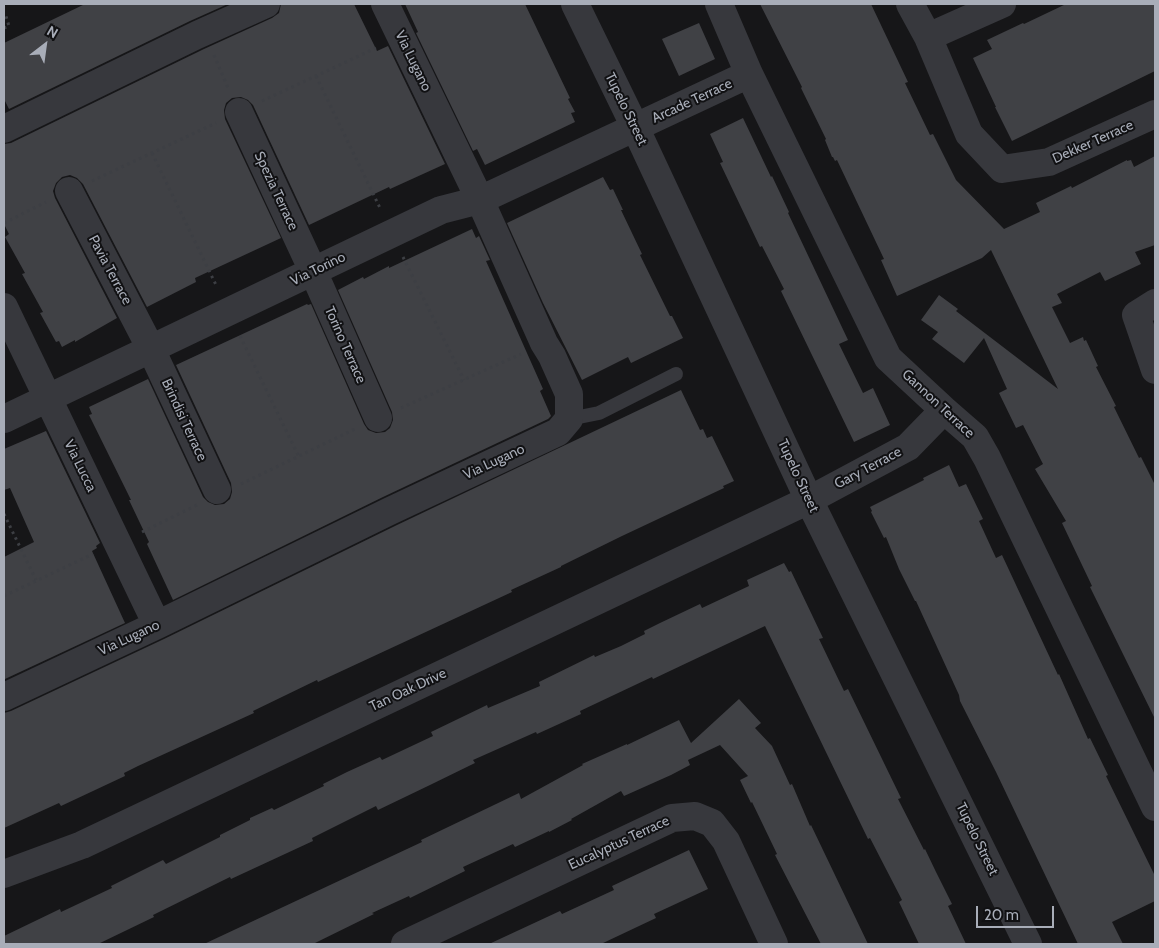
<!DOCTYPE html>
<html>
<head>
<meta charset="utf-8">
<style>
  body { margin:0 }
  #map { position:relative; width:1159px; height:948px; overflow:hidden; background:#161618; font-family:Cabin,sans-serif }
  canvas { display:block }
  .frame { position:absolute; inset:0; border:5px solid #a8adb8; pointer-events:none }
  .north { position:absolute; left:20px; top:20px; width:50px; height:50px; -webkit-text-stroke:4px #111113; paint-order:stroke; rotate:30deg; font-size:14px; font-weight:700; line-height:20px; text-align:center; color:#a8adb8 }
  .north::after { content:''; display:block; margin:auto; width:18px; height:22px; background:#a8adb8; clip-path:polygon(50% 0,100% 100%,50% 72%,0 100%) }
  .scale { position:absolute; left:976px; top:906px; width:78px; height:22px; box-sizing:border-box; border:2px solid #a8adb8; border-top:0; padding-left:6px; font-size:15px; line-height:18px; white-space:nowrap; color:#a8adb8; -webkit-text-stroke:4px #111113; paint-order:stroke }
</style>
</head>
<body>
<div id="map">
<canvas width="1159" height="948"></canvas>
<div class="frame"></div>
<div class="north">N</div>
<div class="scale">20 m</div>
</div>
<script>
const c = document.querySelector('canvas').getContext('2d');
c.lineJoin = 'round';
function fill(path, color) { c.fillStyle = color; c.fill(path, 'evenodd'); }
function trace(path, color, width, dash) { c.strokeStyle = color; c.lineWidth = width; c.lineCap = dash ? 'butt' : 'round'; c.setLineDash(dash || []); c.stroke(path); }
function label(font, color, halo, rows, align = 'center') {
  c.font = font + ' Cabin,sans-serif'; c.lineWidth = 4; c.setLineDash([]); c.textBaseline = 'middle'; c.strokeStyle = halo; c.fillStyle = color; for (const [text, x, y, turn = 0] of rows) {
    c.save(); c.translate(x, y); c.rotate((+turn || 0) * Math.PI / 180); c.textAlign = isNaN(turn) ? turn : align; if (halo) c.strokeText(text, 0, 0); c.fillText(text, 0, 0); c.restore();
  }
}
fill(new Path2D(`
  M85,4H228L190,21L9,109L4,99V43Z
  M281,4H354L377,51L388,46L445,164L390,189L389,187L309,225L253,105L248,100L241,97L232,98L226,103L224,110L225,119L281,238L195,278L196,282L147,307L83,184L77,178L70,175L62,177L56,183L53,191L55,198L117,318L75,342V340L62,347L59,341L56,342L40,313L43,312L22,274L25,273L5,237L9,234L4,224V144L11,143L204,49L272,18L279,13Z
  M405,4H525L570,98L568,99L575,112L571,113L575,122L485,165L477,149L473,151L416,33L418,32Z
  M760,4H871L908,82L905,83L930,135L933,134L956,180L1004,229L1040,212L1036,203L1071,186L1072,188L1127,160V161L1131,160L1134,167L1155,156V245L1135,252L1141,264L1105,281L1100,272L1057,294L1062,303L1052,307L1070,343L1083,337L1084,341L1086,340L1098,366L1096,367L1116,406L1114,407L1139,458L1141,457L1155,485V719L1090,587L1092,586L1062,523L1066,521L1035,469L1043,464L1023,425L1016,428L999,393L1007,389L984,338L964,363L932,339L938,332L921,320L939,295L958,309L956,311L1058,389L991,250L982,258L897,296L881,260L884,259L837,160L835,161L833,157H832L825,140L826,139L801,88L802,87Z
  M1066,4H1155V71L1012,141L995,107H996L973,58L992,49L987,40L1023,23L1024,24Z
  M699,23L715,59L679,76L662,39Z
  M743,118L771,177L772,176L789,212L788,213L848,340L839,344L863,393L873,388L890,425L854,442L781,291L784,289L762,246L760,247L720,163L723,162L710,134Z
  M603,177L610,190L613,189L623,210H621L642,254L640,255L670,316H672L683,338L631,363L628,357L582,380L543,303L507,223Z
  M472,229L476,238L479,236L490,260L486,261L543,389L540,391L551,416L548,419L383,497L173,600L147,544L149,542L129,500H131L89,415L92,414L89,407L148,379L203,497L208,502L215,505L224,504L230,499L232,492L231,483L176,365L307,304L308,305L311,304L364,424L368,430L376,433L385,432L390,428L393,420L392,412L338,290L363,277L364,279L389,266V268Z
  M681,390L700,430L703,429L707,438L712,436L734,481L723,486L724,488L622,536L561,566V567L511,590L512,592L318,682L317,680L253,711L254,713L138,766L124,773L125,776L61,806L59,803L4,828V713L11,711L164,639L397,525Z
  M46,431L100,543L96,546L97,548L92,551L125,623L5,679L4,675V557L34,542L10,488L4,490V449Z
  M949,465L959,487L966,484L983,519L979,521L996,558L1002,555L1058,675L1059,674L1088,739L1090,738L1108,775L1106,776L1155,876V901L1112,922L1123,944H1078L996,772L960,701L959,695L916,601H915L899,569L886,537L884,538L871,512L872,511L870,507L924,480L923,478Z
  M784,563L789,572L791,571L823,638L819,639L844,691L848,689L901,798L898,799L924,850L925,849L936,872L952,904L948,906L966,944H919L899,902L902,900L870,838L868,839L765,626L653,679L652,677L580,711L581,714L537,734L536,732L473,760L475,763L430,785L378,810L376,806L312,838L313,841L231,879L230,877L153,915L154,917L98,944H4V936L60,909L61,912L112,888L111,886L163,860L166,864L220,837V835L250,820V818L272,808L274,810L324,786L323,784L347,772L380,757L382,760L433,736L431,732L487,705L488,708L540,686L539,682L594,655L595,657L621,646L645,634L644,631L660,623L700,604L702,608L749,586L747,580Z
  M739,699L761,723L755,728L772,746L790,785L792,784L810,826L811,825L868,944H821L775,855L777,854L752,802L751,803L740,780L748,776L720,745L688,760L690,765L671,775L624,796L621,791L571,819L572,820L549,832V831L515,847L513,844L463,867L465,871L410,898L409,896L372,913L374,914L313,944H204L422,842L421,840L519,793L521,799L583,765L582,764L627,744V745L679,720L691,743Z
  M689,850L708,889L654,914L656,918L601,944H489L560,911L562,914L614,890L612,886Z`), '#404145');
trace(new Path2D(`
  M4,28L9,26L5,13
  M214,55L228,88
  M316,76L381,210
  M262,101L376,48
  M152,153L217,287
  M92,181L216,123
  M4,223L46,202
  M403,257L464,380
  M240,336L299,457
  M401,408L521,354
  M241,484L355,429
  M4,514L36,580
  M142,532L197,505
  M4,596L93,554`), '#3d3f44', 3, [2.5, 4]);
trace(new Path2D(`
  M569,419L599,413L676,374`), '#37383d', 14);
trace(new Path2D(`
  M575,4L635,127L809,500L1028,944
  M719,4L749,74L888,358L944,410L975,437L987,458L1155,807
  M910,4L928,37L1002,4
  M928,37L969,134L1002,169L1049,162L1155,114
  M239,112L313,271L378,418
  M4,129L197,35L266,4
  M69,191L151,349L217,490
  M1155,303L1136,315L1155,370
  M4,307L157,625
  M4,419L441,210L480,200L749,74
  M4,697L157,625L390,511L558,432L569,419V394L552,356L544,343L480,200L385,4
  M4,874L82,845L809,500L908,447L944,410
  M405,944L672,818L695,816L712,823L726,841L774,944`), '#37383d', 28);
label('14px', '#a8adb8', '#111113', [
  ["Via Lugano",413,61,64],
  ["Arcade Terrace",692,101,-25],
  ["Tupelo Street",626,109,64],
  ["Dekker Terrace",1093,142,-24],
  ["Spezia Terrace",276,191,65],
  ["Via Torino",318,269,-26],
  ["Pavia Terrace",110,270,62],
  ["Torino Terrace",345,345,66],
  ["Gannon Terrace",938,404,43],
  ["Brindisi Terrace",184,420,65],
  ["Via Lugano",494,462,-25],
  ["Via Lucca",80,466,64],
  ["Gary Terrace",868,468,-28],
  ["Tupelo Street",798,476,65],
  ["Via Lugano",129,638,-25],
  ["Tan Oak Drive",408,690,-25],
  ["Tupelo Street",977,839,64],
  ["Eucalyptus Terrace",619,843,-25]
]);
</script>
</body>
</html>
